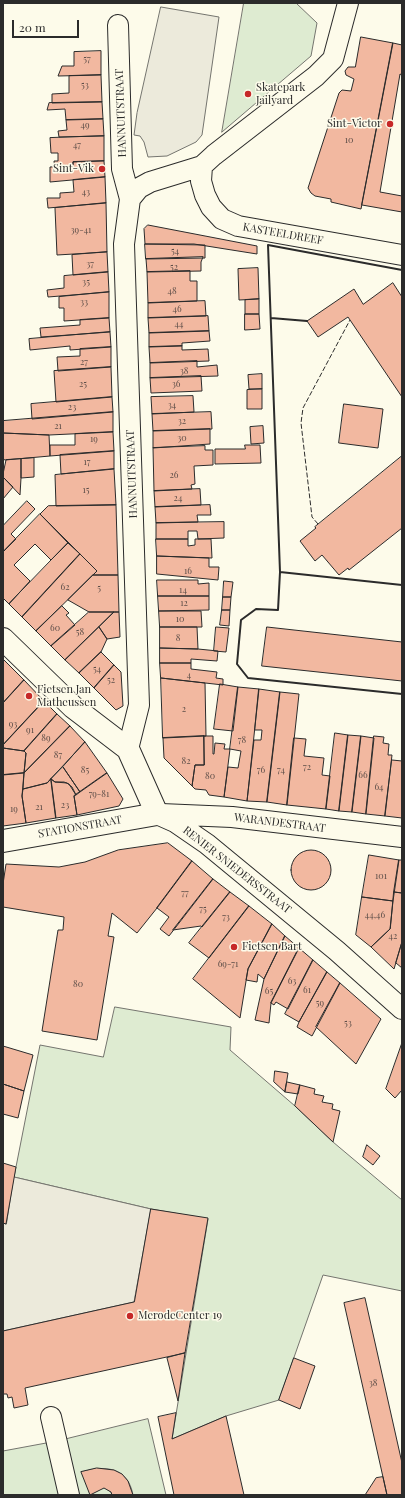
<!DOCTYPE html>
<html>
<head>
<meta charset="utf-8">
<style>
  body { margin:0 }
  #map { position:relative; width:405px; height:1498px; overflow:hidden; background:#fdfbea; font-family:"Playfair Display",serif }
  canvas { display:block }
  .frame { position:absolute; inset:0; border:4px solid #2b2b2b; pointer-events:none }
  .scale { position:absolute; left:12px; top:20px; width:67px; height:18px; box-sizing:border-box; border:2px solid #2b2b2b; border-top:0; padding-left:5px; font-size:12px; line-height:14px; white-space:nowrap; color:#2b2b2b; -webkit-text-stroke:3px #fdfbea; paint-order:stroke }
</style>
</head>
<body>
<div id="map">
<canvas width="405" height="1498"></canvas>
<div class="frame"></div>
<div class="scale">20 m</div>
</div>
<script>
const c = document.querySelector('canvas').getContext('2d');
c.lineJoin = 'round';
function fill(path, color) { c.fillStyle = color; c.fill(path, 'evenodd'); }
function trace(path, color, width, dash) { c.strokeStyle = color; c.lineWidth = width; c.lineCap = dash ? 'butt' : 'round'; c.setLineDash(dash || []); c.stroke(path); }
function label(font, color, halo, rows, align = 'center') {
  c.font = font + ' "Playfair Display",serif'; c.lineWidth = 3; c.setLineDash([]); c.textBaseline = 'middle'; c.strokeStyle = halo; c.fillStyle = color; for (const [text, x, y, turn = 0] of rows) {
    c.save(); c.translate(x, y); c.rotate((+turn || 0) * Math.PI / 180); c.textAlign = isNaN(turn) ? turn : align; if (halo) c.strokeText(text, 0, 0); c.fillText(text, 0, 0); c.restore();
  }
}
const green = new Path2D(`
  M244,3H296L317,23L311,56L222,132Z
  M115,1007L231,1027L230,1050L295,1106L333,1142L402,1200V1291L323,1275L279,1400L226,1416L172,1439L208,1219L151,1209L14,1177L40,1045L103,1057Z
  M148,1419L166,1495H133C128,1467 105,1465 82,1472L111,1492L112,1495H3V1451L57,1441Z`);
fill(green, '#deebd1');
trace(green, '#74746e', 1);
const parking = new Path2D(`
  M161,7L219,17L202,135L196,142L167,156L148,157L144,142L140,136L134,135L137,113Z
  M14,1177L151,1209L134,1302L3,1331V1223L6,1224Z`);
fill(parking, '#eceadb');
trace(parking, '#74746e', 1);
const building = new Path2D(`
  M361,37L393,43L361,209L331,202V199L315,196L311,193L308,188L339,93L342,90L351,91L354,79L346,75L345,71L348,67H355Z
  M393,43L402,45V75L400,74L380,192L402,196V212L362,205Z
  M101,51V75L58,76L62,66H74V52Z
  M101,75L102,102L52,103V94L69,93V76Z
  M102,102L103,119L66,120L65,109L47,110L49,103Z
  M103,119L104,136L59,137L58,131L67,130L66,120Z
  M104,136V161L73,162V166L55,168L54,161H58V153H51L50,138Z
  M104,161L105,177L50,182V167L73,166V162Z
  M105,177L106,203L48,208L47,198H60V193L74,192L73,180Z
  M106,203L107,252L57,255L55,208Z
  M148,225L257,246V254L194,244H145L144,229Z
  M145,244L205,245V258L146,259Z
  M107,252L108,272L73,275L72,255Z
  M203,257L201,262V271L147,272L146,259Z
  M258,268L259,299L239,300L238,269Z
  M190,271V281H197V301L148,303L147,272Z
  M108,272L109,292L48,297L47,290L64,288V276Z
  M393,283L402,297V397L348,317L318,337L307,321L354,289L363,304Z
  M109,292V318L64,321V308H59V297Z
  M259,299V314H245V300Z
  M205,301L206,316L148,318V303Z
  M245,314H259L260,329L245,330Z
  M208,316L209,331L149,333L148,318Z
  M109,318L110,332L41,337L40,328L80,325V320Z
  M209,331L210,341L182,343V346L149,347V333Z
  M110,332L111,347L70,350V346L30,350L29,339Z
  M182,346V350L208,349L209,361L150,363L149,347Z
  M111,347V367L58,371L57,357L80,356V349Z
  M197,361V367L217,365L218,376L150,378V363Z
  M111,367L112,397L56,402L54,371Z
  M262,374V389H249L248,375Z
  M201,376L202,391L151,393L150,378Z
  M262,389V409H247V390Z
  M193,396L194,412L152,414L151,397Z
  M112,397L113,412L32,419L31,404Z
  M344,404L383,409L378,448L339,443Z
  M113,412V432L49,435L3,433V421Z
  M211,412L212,429L153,431L152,414Z
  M263,426L264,443L251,444L250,427Z
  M210,429V444L153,448V431Z
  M113,432L114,451L50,456V445H75V434Z
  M3,433L49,435L50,456L5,460L3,459Z
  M245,445H260L261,463L215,464V449H245Z
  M205,446V450H213V465L194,466L195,484L191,485L192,489L154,491L153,448Z
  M114,451V469L61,474L60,455Z
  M402,456V528L349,570L348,568L339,575L322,555L315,561L300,541L316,528L315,527Z
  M34,458V477L21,478V459Z
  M21,459V478L20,495L3,477V474L6,460Z
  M114,469L116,505L56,506L55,475Z
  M3,477L13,487L3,499Z
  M200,489L201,505L155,507L154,491Z
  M27,501L35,509L11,534L16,539L3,552V526Z
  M116,505L118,575H93L97,571L40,514L48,506Z
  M210,505L211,515H197L198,522L156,523L155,507Z
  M40,514L68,543L51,560L35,544L14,565L30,581L9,604L3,598V552Z
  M224,522V538L198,539L197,531H188V539H156V523Z
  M156,539H188V546L195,545V539H211L212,558L157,556Z
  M68,543L80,554L22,617L9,604Z
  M80,554L97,571L36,631L22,617Z
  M157,556L209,558V567H219L218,580L157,574Z
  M93,575H118L119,612H89L68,600Z
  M157,580H198V584L209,583V596H158Z
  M224,581L233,582L231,597H223Z
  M158,596H209V610L159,611Z
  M223,597H231L230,610H222Z
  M62,606L69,613L66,615L75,625L51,646L36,631Z
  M222,610H230L229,626L220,625Z
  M159,611H201L202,627H160Z
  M89,612H114L65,660L51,646Z
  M114,612H119L120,637L107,639L99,627Z
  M99,627L107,639L101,652L79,673L65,660Z
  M160,627H197L198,649L160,648Z
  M216,627L229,628L226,652L214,651Z
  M267,627L402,642V681L262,666Z
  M160,648L198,649L218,651L217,661L191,659V663H160Z
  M101,652L114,665L94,688L79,673Z
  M3,659L24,680L3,703Z
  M160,663H191V669L217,672L216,678L223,679V685L161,678Z
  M114,665L121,672L123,706L116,710L94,688Z
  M161,678L205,683L206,736L163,738Z
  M24,680L44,701L3,745V703Z
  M220,684L238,687L233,731L214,729Z
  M238,687L259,689L247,801L224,797L228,767L238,768L241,751L230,749Z
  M259,689L280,692L267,802L247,801L254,740H261L262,730H255Z
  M280,692L299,694L287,805L267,802Z
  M44,701L57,714L24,751L3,748V745Z
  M57,714L70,726L24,773L26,753L24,751Z
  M70,726L85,742L47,783L23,789L24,773Z
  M335,733L348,735L339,811L326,809Z
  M348,735L361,736L352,812L339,811Z
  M204,736H213V754H214L215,743L225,744L224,749H230L224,797L209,795L206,790L195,789L192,786L195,765H204Z
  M204,736V765H195L192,786L164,758L163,738Z
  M361,736L374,738L366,814L352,812Z
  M374,736L384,737L383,743L389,744L388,755H392L385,816L366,814Z
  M294,738L306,739L304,756L324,758L322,775L330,776L326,809L287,805Z
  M85,742L107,773L80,792L63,767Z
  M3,748L24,751L26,753L24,773L3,775Z
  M392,760L402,761V818L385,816Z
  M63,767L80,792L76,795L69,784L64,782H55L51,779Z
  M24,773L22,796L26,823L3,826V775Z
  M107,773L123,799L119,806L77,815L74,796Z
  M51,779L56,818L26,823L22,796L23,789L47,783Z
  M51,779L55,782L67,783L72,787L76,795L74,796L77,815L56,818Z
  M168,843L192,861L157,908L137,933L112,913L108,936L114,937L97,1040L42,1031L58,930H63L64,917L3,907V884L6,864L59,867L85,862L118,850Z
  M291 870a20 20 0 1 1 40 0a20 20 0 1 1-40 0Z
  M369,855L399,860L393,901L362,897Z
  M399,860H402V893L394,892Z
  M192,861L213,879L169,936L160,929L169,917L157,908Z
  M213,879L230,892L202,927L201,926L173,930Z
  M230,892L249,906L209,958L189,943Z
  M394,892L402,893V942L394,969L371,947L390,929Z
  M362,897L393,901L390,929L371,947L356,935Z
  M249,906L272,924L248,969L240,1018L193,979Z
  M272,924L285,936L264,979L258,974L257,982L246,980L248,969Z
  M285,936L299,948L271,1003L269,1023L255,1020L264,979Z
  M402,942V968L396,963Z
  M299,948L313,960L288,1009L276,1002L274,1005L271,1003Z
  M313,960L327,972L299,1022L285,1014Z
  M327,972L340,983L312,1036L297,1027L299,1022Z
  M340,983L381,1019L356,1064L316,1027Z
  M402,1043V1090L395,1098L386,1089Z
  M3,1046L33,1055L24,1091L3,1084Z
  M275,1071L288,1073L285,1092L274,1082Z
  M287,1082L300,1085L298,1094L285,1092Z
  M3,1084L24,1091L18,1118L3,1114Z
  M300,1085L315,1089L314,1094L324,1096L322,1102L333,1104L332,1109L340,1111L333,1142L295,1106Z
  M367,1145L380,1156L373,1165L363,1157Z
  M3,1163L16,1167L6,1224L3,1223Z
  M151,1209L208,1218L185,1353L25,1388L28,1405L14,1408L12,1397L8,1398L7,1394H3V1331L134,1302Z
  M365,1298L402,1463V1495H387L344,1303Z
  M185,1353L178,1401L167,1358Z
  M294,1358L315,1366L300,1409L279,1400Z
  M176,1413L172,1439L226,1416L244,1495H174L158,1417Z
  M97,1468L114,1470L122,1474L128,1481L133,1495H112L111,1492L104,1488L90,1495L81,1472Z
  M383,1477L387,1495H365L376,1478Z`);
fill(building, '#f2b8a0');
trace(building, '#2b2b2b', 1);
const street = new Path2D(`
  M118,25L122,169L130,199
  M202,166L201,181L205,195L211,207L222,219L238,226L402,255
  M128,749L139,705L124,244L130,199L139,188L150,182L202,166L214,155L316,76L333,59L348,3
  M157,814L175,822L207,844L337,951L402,1009
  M161,814L232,817L402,837
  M51,1417L69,1495`);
const secondary = new Path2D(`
  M3,639L73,707L128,749L157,814L3,841`);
trace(street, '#2b2b2b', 22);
trace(secondary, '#2b2b2b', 24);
trace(street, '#fdfbea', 20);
trace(secondary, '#fdfbea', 22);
trace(new Path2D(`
  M318,524L312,517L301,423L303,408L350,320`), '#2b2b2b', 1, [5, 2]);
trace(new Path2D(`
  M402,270L268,245L280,572L402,585
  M271,318L307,321
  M280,572L278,610L256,609L241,620L237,664L248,678L402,694`), '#2b2b2b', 2);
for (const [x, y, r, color] of [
  [248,94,4,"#c62828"],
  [390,124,4,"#c62828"],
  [102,169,4,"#c62828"],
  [29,696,4,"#c62828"],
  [234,947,4,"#c62828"],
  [130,1316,4,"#c62828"]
]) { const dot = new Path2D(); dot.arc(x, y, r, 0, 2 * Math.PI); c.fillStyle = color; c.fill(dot); trace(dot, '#fdfbea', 1.5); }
label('9px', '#5d4e48', null, [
  ["57",87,59],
  ["53",85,85],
  ["49",85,125],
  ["10",349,140],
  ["47",77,145],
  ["43",86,192],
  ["39-41",81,230],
  ["54",175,251],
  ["37",90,264],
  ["52",174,267],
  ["35",86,282],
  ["48",172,291],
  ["33",84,302],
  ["46",177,309],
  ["44",179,324],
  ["27",84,362],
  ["38",184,371],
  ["25",83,384],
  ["36",176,384],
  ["34",172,405],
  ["23",72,407],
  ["32",182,421],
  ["21",58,426],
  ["30",182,438],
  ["19",94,439],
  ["17",87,462],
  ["26",174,475],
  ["15",86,490],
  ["24",178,498],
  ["16",188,571],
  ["62",65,587],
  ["5",99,588],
  ["14",183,590],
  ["12",184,603],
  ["10",180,619],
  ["60",55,628],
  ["58",80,632],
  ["8",178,638],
  ["54",97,669],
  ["4",189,675],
  ["52",111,680],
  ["2",184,709],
  ["93",13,724],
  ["91",30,730],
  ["89",46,738],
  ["78",242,740],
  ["87",58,755],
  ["82",186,761],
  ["72",307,767],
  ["85",85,770],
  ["76",261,770],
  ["74",281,770],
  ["66",363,775],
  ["80",210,776],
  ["64",379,787],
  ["79-81",99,794],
  ["23",65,805],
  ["21",39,807],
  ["19",14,809],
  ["101",381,876],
  ["77",185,893],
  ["75",203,909],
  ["44,46",375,915],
  ["73",226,917],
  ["42",393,936],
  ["69-71",228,964],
  ["63",292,981],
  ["80",78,984],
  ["61",307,990],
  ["65",269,991],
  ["59",320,1003],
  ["53",348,1023],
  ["38",373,1383]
]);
label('11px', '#2b2b2b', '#fdfbea', [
  ["Skatepark",256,88],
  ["Jailyard",256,101],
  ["Sint-Victor",382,124,"right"],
  ["Sint-Vik",94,169,"right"],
  ["Fietsen Jan",37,690],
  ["Matheussen",37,703],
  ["Fietsen Bart",242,947],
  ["MerodeCenter 19",138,1316]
], 'left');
label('11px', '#2b2b2b', '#fdfbea', [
  ["HANNUITSTRAAT",121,113,-92],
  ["KASTEELDREEF",283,234,10],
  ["HANNUITSTRAAT",132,474,-92],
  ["WARANDESTRAAT",280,823,7],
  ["STATIONSTRAAT",80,827,-10],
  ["RENIER SNIEDERSSTRAAT",237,870,38]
]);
</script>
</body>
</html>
